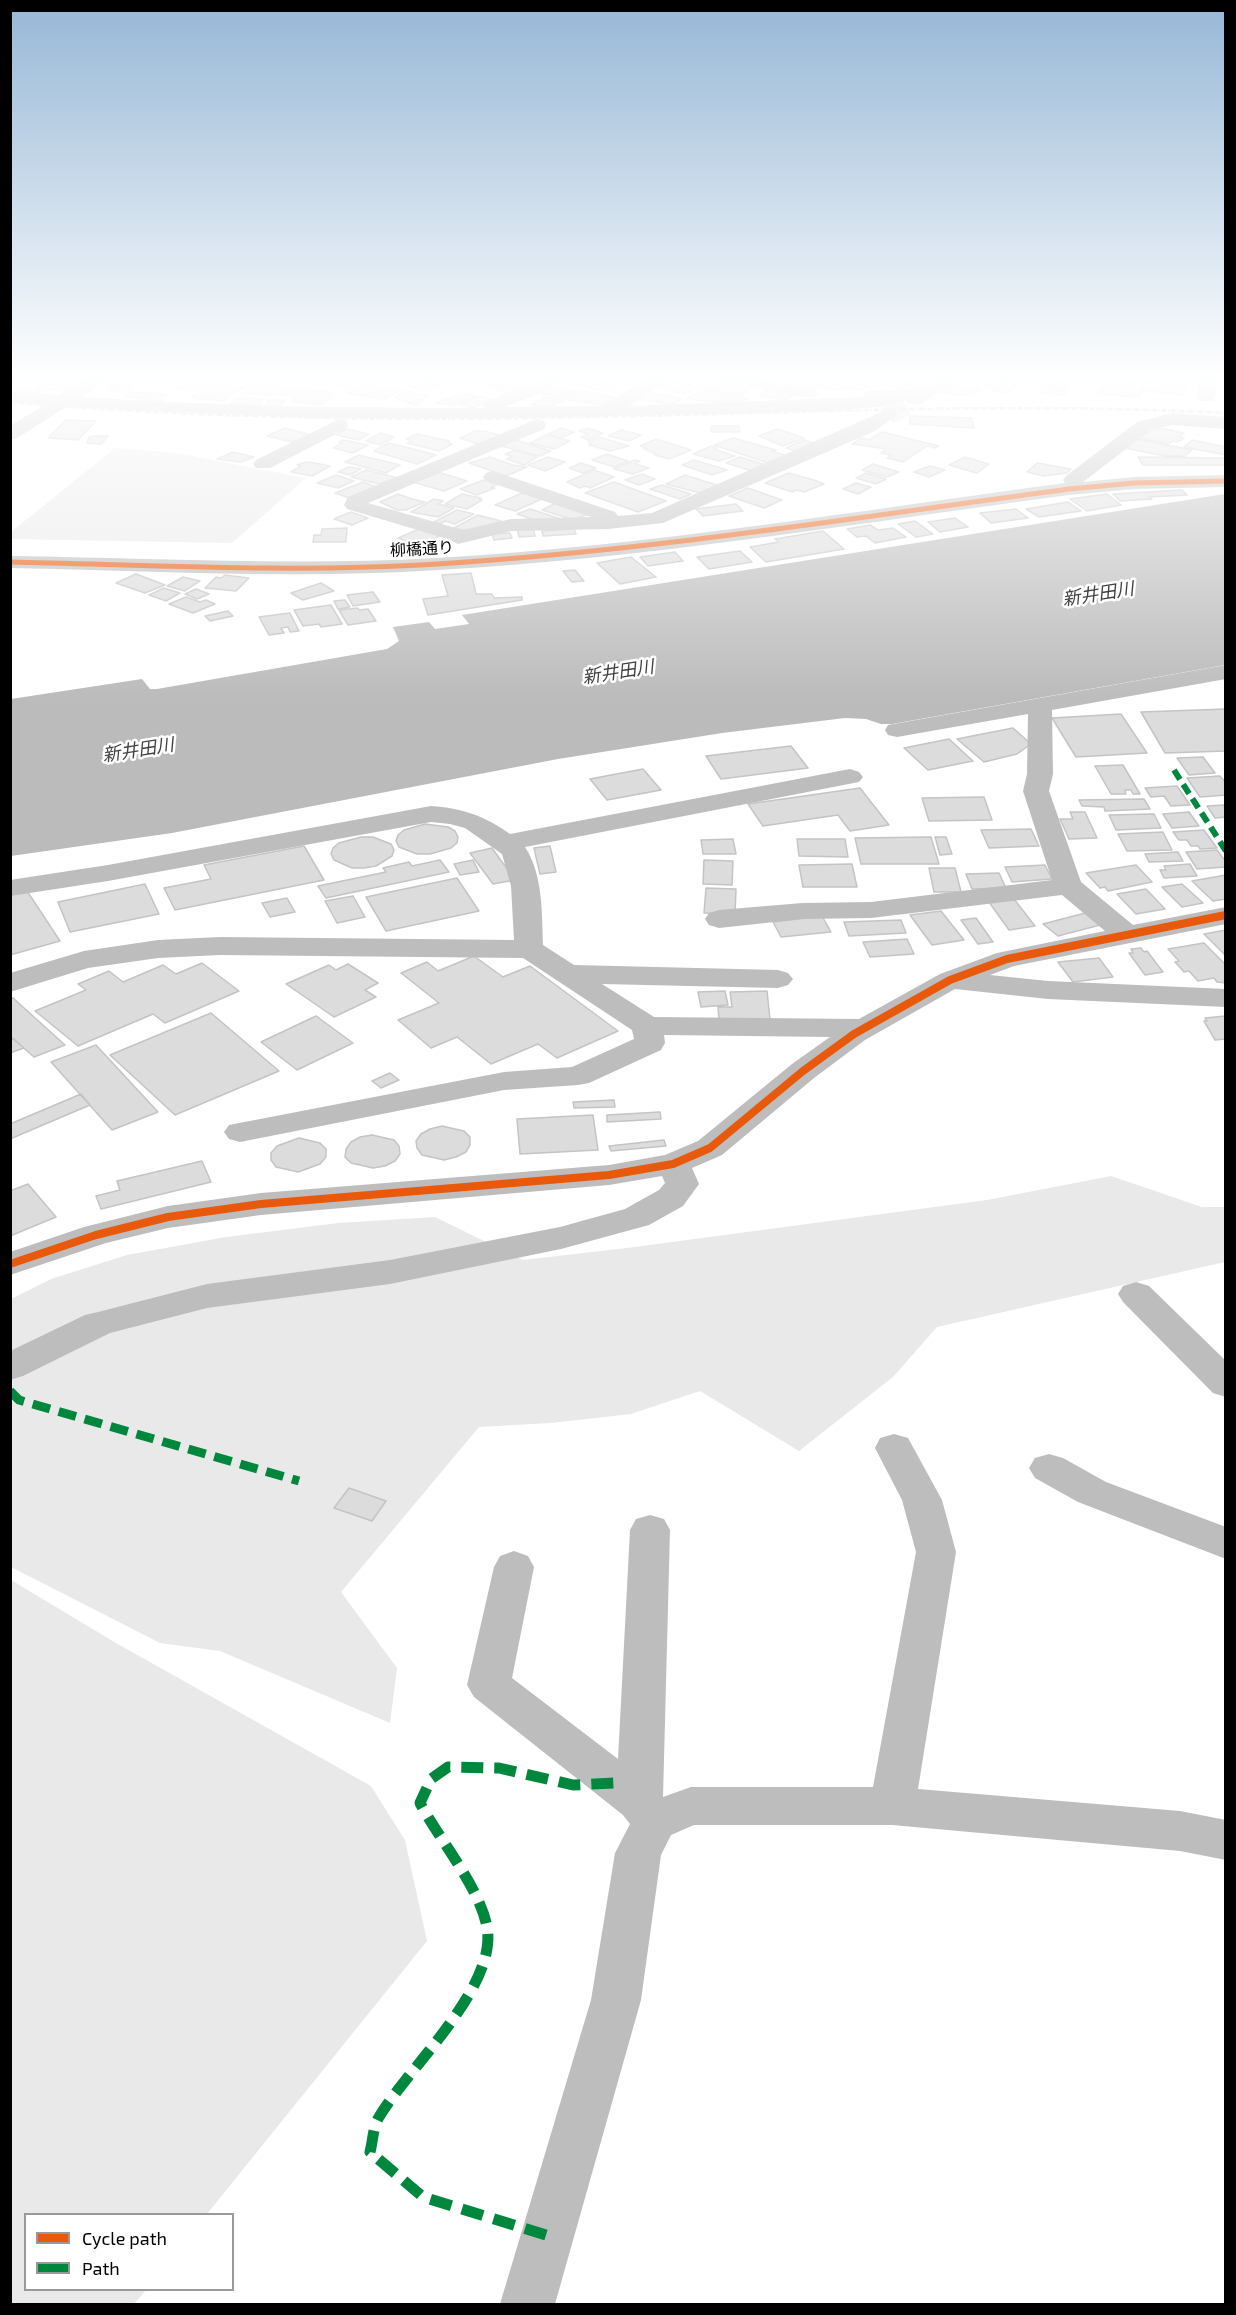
<!DOCTYPE html>
<html>
<head>
<meta charset="utf-8">
<style>
  body { margin:0 }
  #map { position:relative; width:1236px; height:2315px; overflow:hidden; background:#fff; font-family:"Exo 2",sans-serif }
  canvas { display:block }
  .frame { position:absolute; inset:0; border:12px solid #000; pointer-events:none }
  .legend { position:absolute; left:24px; top:2213px; width:210px; height:78px; box-sizing:border-box; background:#fff; border:2px solid #999; margin:0; padding:8px 10px; list-style:none; font-size:18px; color:#000 }
  .legend li { display:flex; align-items:center; gap:12px; height:30px }
  .legend b { width:30px; border:2px solid #999 }
</style>
</head>
<body>
<div id="map">
<canvas width="1236" height="2315"></canvas>
<div class="frame"></div>
<ul class="legend">
<li><b style="height:8px;background:#e8590c"></b>Cycle path</li>
<li><b style="height:8px;background:#00873e"></b>Path</li>
</ul>
</div>
<script>
const c = document.querySelector('canvas').getContext('2d');
c.lineJoin = 'round';
function fill(path, color) { c.fillStyle = color; c.fill(path, 'evenodd'); }
function trace(path, color, width, dash) { c.strokeStyle = color; c.lineWidth = width; c.lineCap = dash ? 'butt' : 'round'; c.setLineDash(dash || []); c.stroke(path); }
function label(font, color, halo, rows, align = 'center') {
  c.font = font + ' "Exo 2","Noto Sans JP",sans-serif'; c.lineWidth = 5; c.setLineDash([]); c.textBaseline = 'middle'; c.strokeStyle = halo; c.fillStyle = color; for (const [text, x, y, turn = 0] of rows) {
    c.save(); c.translate(x, y); c.rotate((+turn || 0) * Math.PI / 180); c.textAlign = isNaN(turn) ? turn : align; if (halo) c.strokeText(text, 0, 0); c.fillText(text, 0, 0); c.restore();
  }
}
fill(new Path2D(`
  M115,448L177,453L306,478L232,543L11,539V532Z
  M1111,1176L1202,1207H1225V1262L937,1327L893,1377L799,1451L700,1391L631,1414L551,1423L479,1427L341,1592L397,1668L390,1723L220,1651L160,1643L11,1567V1299L51,1279L127,1255L226,1237L338,1223L435,1217L523,1260L627,1248L987,1200Z
  M11,1580L116,1643L371,1786L405,1840L427,1941L207,2214H26V2290H146L134,2304H11Z`), '#e9e9e9');
fill(new Path2D(`
  M1225,494V665L892,724H881L866,719L845,718L722,733L558,759L172,833L11,856V699L142,679L150,689H157L387,649L399,641L393,627L429,622L435,629L469,624L462,615Z`), '#bbb');
const building = new Path2D(`
  M51,375L63,376L60,379L82,380L70,391L35,389Z
  M265,375H307L298,381L264,376Z
  M311,375H320L333,377L324,383L303,380Z
  M409,375H445L436,379L428,378L423,380L406,376Z
  M457,375H483L470,383L450,379Z
  M492,375H502L514,378L497,388L487,386L492,383H479Z
  M570,375H581L599,380L588,386L556,382Z
  M629,375H642L655,377L642,385L620,380Z
  M675,375H706L692,384L668,379Z
  M776,375H796L808,377L799,383L777,379L779,378L774,377Z
  M855,375H871L861,382L848,379Z
  M968,375H973L983,377L973,383L959,380Z
  M981,375H1023L1073,383L1066,389Z
  M113,378L124,379L139,380L124,392L109,390L116,385L105,384Z
  M335,378L355,381L347,387L326,384Z
  M710,378L725,381L712,389L699,385Z
  M814,378L831,381L813,389L801,387Z
  M1110,378L1137,381L1132,388L1106,385Z
  M191,379L208,380L195,391L178,389Z
  M894,379L925,385L915,392L886,385Z
  M428,380L443,384L427,391L412,388Z
  M603,380L619,383L606,391L589,388Z
  M991,380L1004,381L1019,384L1007,393L992,390L994,388L984,385Z
  M672,381L697,388L684,394L659,387Z
  M1145,381L1187,386L1182,395L1140,390Z
  M512,382L530,386L514,394L496,390Z
  M727,382L754,385L742,395L714,390Z
  M849,382L870,386L863,390L843,388L839,390L827,388L835,383L844,385Z
  M211,383L243,387L223,401L191,398Z
  M247,384H253L280,386L270,395L243,393L247,389H242Z
  M369,384L381,386L379,387L400,390L384,399L348,393Z
  M953,384L981,390L976,394L955,395L941,392Z
  M553,387L577,392L567,398L542,394Z
  M1102,387L1117,389L1142,392L1139,397L1097,394Z
  M10,388L41,391L35,395L10,393Z
  M282,388H291L301,389L293,396L275,394Z
  M1044,388L1057,390L1067,392L1064,395L1054,393L1051,395L1038,393Z
  M304,389L326,391L324,393L334,394L322,405L291,401Z
  M702,389L747,398L740,402H713L687,399Z
  M769,389L793,393L790,395H793L787,400L760,395Z
  M406,391L428,396L416,405L394,398Z
  M584,391L621,399L610,406L568,400Z
  M129,392L147,393L143,398L124,397Z
  M647,392L682,399L673,404H664L636,398Z
  M151,393L168,394L160,402L143,401Z
  M463,393L476,396L452,405L437,403Z
  M480,396L495,401L471,408L460,404Z
  M546,397L564,400L547,408L531,405Z
  M235,398L264,399L260,406L230,405Z
  M269,400H285L280,407H264Z
  M910,416L972,418L974,428L910,424Z
  M66,420L96,421L78,440L48,438Z
  M711,426H739L740,432H711Z
  M1155,427L1184,433L1179,437L1184,438L1177,442L1173,441L1169,444L1139,438Z
  M285,428L311,435L292,442L267,436Z
  M561,428L574,432L561,438L548,434Z
  M587,428L597,431L603,433L588,440L581,437L589,434L579,431Z
  M347,429L369,434L358,440L336,435Z
  M777,429L804,438L783,446L759,436Z
  M621,430L641,435L629,441L608,436Z
  M475,431H485L502,436L480,445L460,438Z
  M882,432L939,446L936,448L927,446L903,462L887,458L891,455L881,453L887,449L852,444L862,438L869,440Z
  M381,433L394,437L380,445L366,441Z
  M417,434L449,441L447,442L452,444L439,451L407,443L412,441L406,439Z
  M546,435L570,441L554,449L530,443Z
  M94,436H108L101,444L87,443L89,437Z
  M600,437L629,446L610,451L589,445L592,444L588,442Z
  M733,438L776,450L772,451L787,456L768,463L714,445Z
  M656,439L691,450L669,459L655,455L656,454L644,449L647,448L640,446Z
  M1136,439L1192,450L1185,456H1165L1125,448Z
  M343,440L368,445L353,453L333,448L342,443L339,442Z
  M516,440L551,451L540,456L501,446Z
  M804,440L817,444L799,452L786,448Z
  M1192,440L1226,447V455L1184,447Z
  M389,443L417,450L436,455L417,464L374,451Z
  M711,446L717,448L714,449L735,456L719,461L693,454Z
  M515,450L537,457L524,465L506,459L512,457L505,454Z
  M233,452L254,457L241,462L217,459Z
  M607,454L628,461L614,467L592,460Z
  M359,455L400,465L386,473L345,462Z
  M490,457L513,465L527,467L506,476L469,463Z
  M548,457L565,462L545,471L528,465Z
  M740,457L766,465L752,471L726,463Z
  M965,457L989,464L977,473L949,465Z
  M1138,457L1226,458V465H1143Z
  M635,460L640,461L635,464L649,468L633,474L614,469Z
  M694,460L724,469L727,470L712,475L682,465Z
  M309,462L330,466L312,476L291,472L301,466L297,465L302,463Z
  M581,463L596,468L583,473L569,468Z
  M1037,463L1071,469L1067,473L1044,476L1027,472Z
  M873,464L899,472L887,477L862,470Z
  M930,466L945,470L929,477L914,472Z
  M349,467L361,469L350,475L338,472Z
  M366,470L398,478L379,484L351,477Z
  M594,470L614,477L590,488L585,486L580,488L567,482Z
  M438,472L467,481L444,491L413,482Z
  M789,473L817,481L824,484L804,492L797,490L792,492L765,483Z
  M866,473L886,479L876,484L856,478Z
  M642,474L655,479L639,485L625,480Z
  M336,475L354,481L338,488L317,483Z
  M685,475L707,482L717,485L700,493L666,484Z
  M484,480L498,484L491,487L495,488L477,495L460,489Z
  M363,482L379,488L352,499L335,493Z
  M614,482L666,501L638,512L585,493Z
  M856,483L871,487L858,494L843,489Z
  M662,485L691,494L680,499L650,489Z
  M748,488L782,500L764,508L729,496Z
  M1182,490L1187,495L1149,497L1152,499L1120,501L1113,494Z
  M522,493L542,499L515,511L495,505Z
  M398,494L412,499L425,502L406,510H397L380,502Z
  M462,494L481,498L479,499L482,500L467,509L445,504Z
  M1107,494L1121,505L1087,511L1070,499Z
  M434,499L443,501L438,504L454,508L438,517L411,512Z
  M1068,502L1081,511L1039,517L1026,509Z
  M556,503L588,514L574,520L542,510Z
  M736,504L743,511L703,516L696,509Z
  M530,509L561,519L540,522L517,514Z
  M1016,509L1028,518L991,523L980,513Z
  M457,510L474,514L455,524L445,521L440,524L434,522Z
  M351,512L368,518L352,525L334,519Z
  M478,515L501,521L472,532L454,528Z
  M955,518L968,527L940,532L928,522Z
  M915,521L933,534L916,537L898,524Z
  M870,525L878,530L893,528L906,537L875,543L866,536L857,537L847,529Z
  M347,528L346,542H313L314,535H321L322,529Z
  M533,528L535,536L519,537L517,529Z
  M419,529L440,536L425,542L419,540L409,542L398,538Z
  M574,529L576,534L543,536L542,531Z
  M823,531L844,549L766,562L750,547L779,542L775,539Z
  M510,533L512,538L494,540L492,534Z
  M740,551L752,562L709,569L697,557Z
  M675,552L683,561L648,566L640,557Z
  M631,557L656,577L620,584L597,563Z
  M575,570L584,581L572,582L563,571Z
  M471,573L476,594H492L494,598L522,597V600L428,615L423,599L448,596L442,575Z
  M136,574L165,585L145,593L116,583Z
  M225,575L249,578L236,591L205,588L216,577L221,578Z
  M183,577L200,581L185,591L167,586Z
  M321,583L334,591L303,600L291,593Z
  M164,588L180,593L166,601L149,595Z
  M196,589L209,594L197,599L185,594Z
  M373,592L380,602L353,606L347,595Z
  M186,597L200,602L206,600L215,604L193,613L169,604Z
  M345,600L350,607L338,609L334,601Z
  M331,605L342,624L321,627L319,624L303,626L294,610Z
  M358,608L359,610L368,609L376,621L348,625L339,610Z
  M228,611L233,616L210,621L205,616Z
  M290,613L299,631L290,632L288,627L281,628L284,633L269,635L259,617Z
  M1226,709V751L1165,753L1141,712Z
  M1121,714L1147,753L1076,757L1052,718Z
  M1013,728L1031,744L1017,754L984,762L957,739Z
  M949,739L973,761L928,770L904,748Z
  M791,746L808,768L721,779L706,756Z
  M1203,757L1215,773L1189,775L1177,758Z
  M1123,765L1140,794H1133L1131,790H1125L1126,794H1111L1095,766Z
  M643,769L661,790L607,800L590,779Z
  M1220,776L1226,783V795L1200,797L1187,778Z
  M1177,786L1190,805L1171,806L1164,796L1151,797L1145,788Z
  M860,788L889,825L850,831L838,815L763,826L748,804Z
  M984,797L992,820L929,821L922,798Z
  M1144,799L1150,809L1105,811L1104,807L1082,806L1079,800Z
  M1224,805L1226,817L1215,818L1207,806Z
  M1070,812H1085L1097,838L1069,839L1060,819H1073Z
  M1189,812L1199,826L1172,828L1163,814Z
  M1154,814L1161,828L1116,830L1109,815Z
  M425,824L448,827L455,831L458,837L457,843L451,848L430,854H417L399,847L396,841L398,835L404,830Z
  M1031,829L1039,846L989,848L981,830Z
  M1204,830L1217,848L1200,849L1198,846H1191L1187,840H1179L1173,832Z
  M1163,832L1172,850L1127,851L1118,834Z
  M361,837H373L391,844L394,850L392,856L376,866L364,868H352L334,860L331,854L333,848L339,843Z
  M931,837L939,864H861L855,838Z
  M935,837H946L952,854L940,855Z
  M733,839L736,854H703L701,840Z
  M797,839H845L848,857L799,856Z
  M304,846L324,880L175,910L164,888L211,879L204,865Z
  M550,846L556,872L540,874L534,848Z
  M492,848L515,880L493,884L470,853Z
  M1217,850L1226,862V867L1197,869L1186,852Z
  M1178,852L1183,861L1149,862L1145,854Z
  M440,860L449,872L326,898L318,886L386,872L383,868L409,862L412,866Z
  M473,860L479,872L460,875L454,864Z
  M704,860L733,861L732,885L703,884Z
  M852,864L857,887H803L799,865Z
  M1190,864L1197,876L1164,878L1160,870H1166L1164,866Z
  M1045,865L1052,879L1012,882L1005,867Z
  M1136,865L1152,882L1108,891L1105,887L1100,888L1086,873Z
  M929,868H955L961,892H934Z
  M999,873L1006,888L972,889L966,874Z
  M1226,875V899L1213,901L1192,881Z
  M457,878L479,911L386,931L366,897Z
  M145,884L159,914L70,932L58,902Z
  M1182,884L1203,903L1182,907L1162,887Z
  M706,888L736,889L735,914L704,913Z
  M1146,889L1165,909L1136,914L1117,894Z
  M27,891L60,941L10,955V895Z
  M353,896L365,917L337,923L325,901Z
  M287,898L295,912L270,917L262,903Z
  M1014,899L1035,926L1009,930L989,902Z
  M941,911L964,940L932,945L910,915Z
  M1089,912L1104,924L1058,936L1043,924Z
  M822,916L831,932L781,937L773,922Z
  M976,918L993,942L978,944L961,920Z
  M901,920L906,933L849,936L844,922Z
  M1226,930V956L1204,934Z
  M907,939L914,954L870,957L863,942Z
  M1204,943L1226,965V983L1217,982L1214,978L1198,981L1189,971L1184,972L1175,962L1179,961L1168,949Z
  M1141,948L1144,952L1147,951L1163,972L1145,975L1129,953H1133L1131,949Z
  M474,956L503,977L530,966L618,1031L557,1058L538,1044L491,1064L457,1037L431,1048L398,1020L439,1003L401,973L427,962L438,971Z
  M1099,958L1113,977L1073,982L1058,962Z
  M202,963L239,991L165,1023L153,1014L78,1046L35,1011L86,990L78,984L109,971L123,982L163,965L176,974Z
  M348,964L378,983L365,990L376,997L334,1017L286,984L329,965L336,970Z
  M725,991L728,1005L701,1007L698,992Z
  M767,991L770,1019H719L718,1007H732L730,992Z
  M13,998L65,1045L34,1057L10,1036V999Z
  M211,1013L279,1071L175,1115L110,1055Z
  M316,1016L353,1043L297,1070L261,1042Z
  M1226,1016V1039L1215,1040L1204,1021H1207L1205,1018Z
  M14,1039L24,1048L10,1053V1040Z
  M96,1045L158,1112L112,1130L51,1062Z
  M390,1073L399,1080L381,1088L372,1081Z
  M81,1094L90,1105L10,1139V1124Z
  M614,1100L615,1107L574,1108L573,1102Z
  M660,1112L661,1119L607,1122V1115Z
  M593,1115L598,1150L520,1154L517,1119Z
  M442,1126L464,1131L470,1137V1145L466,1152L456,1157L444,1160L422,1155L417,1148L416,1141L421,1134L430,1129Z
  M372,1135L394,1140L399,1146L400,1154L395,1161L385,1166L373,1168L351,1163L345,1157L346,1149L351,1142L360,1137Z
  M299,1138L320,1143L326,1149V1157L320,1164L298,1172L276,1167L271,1160V1153L277,1146Z
  M664,1140L666,1146L611,1151L609,1146Z
  M202,1161L211,1182L101,1209L96,1196L120,1190L117,1181Z
  M28,1184L56,1217L10,1236V1191Z
  M349,1488L386,1501L372,1521L334,1508Z`);
fill(building, '#dcdcdc');
trace(building, '#c4c4c4', 1.5);
trace(new Path2D(`
  M888,415L915,400`), '#d9d9d9', 20, [20, 10]);
fill(new Path2D(`
  M92,375H113L82,397C215,406 349,408 483,408L485,402L535,383L547,375H568L547,391L504,407L602,406L654,375H676L629,406L865,397L864,395L867,391L873,390H920L944,375H966L921,404H909L906,400L878,407L828,411L521,418H317L66,407L17,438L10,440V426L44,405L10,402V392L59,395Z
  M708,375H745L809,388L815,389L818,393L815,397L809,398L717,380L711,379Z
  M1199,375H1217L1215,397L1212,401H1200L1197,397Z
  M888,409L895,411L897,415L875,431L663,523L608,529L511,531L458,544L448,539L347,509L344,505L348,497L537,419L544,421L546,425L544,429L368,503L463,530L511,519L591,517L486,481L483,477L486,473L493,471L615,512L618,516L652,513Z
  M1172,413L1226,417V429L1172,425L1151,430L1083,482L1134,477L1226,475V487L1134,489L1069,495C859,523 649,558 438,570C296,579 153,571 10,568V556C152,558 294,566 436,558C647,546 856,511 1065,483L1063,480L1066,476L1137,422Z
  M339,419L346,421L348,425L346,429L270,468H256L253,464L256,460Z
  M1226,665V679L1052,710L1053,774L1049,791L1081,882L1133,925L1226,907V924L1014,966L990,975L1048,981L1226,989V1007L1048,999L955,989L865,1040L814,1078L722,1155L692,1168L699,1184L683,1206L649,1225L561,1249L390,1284L207,1308L110,1333L23,1376L10,1380V1351L85,1315L98,1312L207,1284L390,1260L560,1227L625,1209L659,1190L665,1183L662,1176L609,1185L261,1215L168,1228L106,1243L10,1275V1252L84,1227L168,1206L261,1193L609,1165L665,1155L698,1141L792,1064L830,1037L664,1035L665,1043L661,1050L589,1083L578,1085L504,1090L240,1142L229,1139L224,1132L229,1125L504,1072L572,1067L634,1039L632,1030L523,958L220,955L158,958L88,968L10,992V973L84,951L158,940L220,937L514,940L511,886L502,854L465,828L450,824L431,822L108,881L10,896V880L108,865L431,806C462,808 485,816 510,834L850,769L859,772L863,777L859,782L525,847C543,874 542,914 543,945L574,965L778,970L788,973L793,979L788,985L778,988L602,984L654,1017L859,1019L940,974L997,953L1105,931L1062,895L871,918L802,919L719,928L709,925L705,919L709,913L719,910L802,903L871,902L1052,880L1023,791L1027,774L1028,714L897,737L888,735L885,730L888,725Z
  M1136,1282L1149,1286L1226,1361V1397L1213,1393L1123,1302L1118,1294L1123,1286Z
  M894,1434L908,1438L942,1500L956,1552L918,1789L1180,1811L1226,1820V1860L1180,1851L892,1825H694L671,1835L661,1855L641,2000L555,2304H500L591,2000L615,1853L630,1824L623,1815L474,1697L467,1685L494,1567L500,1556L514,1551L528,1556L534,1567L512,1678L618,1759L630,1530L636,1519L650,1515L664,1519L670,1530L663,1797L691,1787H873L916,1552L902,1500L875,1448L880,1438Z
  M1049,1454L1063,1458L1106,1482L1226,1527V1559L1078,1502L1035,1478L1029,1468L1035,1458Z`), '#bdbdbd');
trace(new Path2D(`
  M10,402C199,418 388,421 578,417C794,413 1010,402 1226,413`), '#bdbdbd', 3, [5, 1.5, 1, 1.5]);
trace(new Path2D(`
  M1174,770L1226,851`), '#00873e', 6, [11, 6]);
trace(new Path2D(`
  M10,1391L19,1400L299,1481`), '#00873e', 9, [18, 9]);
trace(new Path2D(`
  M546,2235L423,2197L370,2152C373,2140 373,2127 379,2117C408,2068 498,1987 487,1927C480,1888 439,1839 420,1803L431,1779L448,1767L499,1768L573,1785L615,1783`), '#00873e', 11, [22, 11]);
trace(new Path2D(`
  M10,562C152,565 295,573 437,564C649,551 859,517 1069,489L1134,483L1226,481`), '#e8590c', 5);
trace(new Path2D(`
  M10,1264L96,1235L168,1217L261,1204L609,1175L673,1164L710,1148L803,1071L854,1034L950,980L1007,959L1226,915`), '#e8590c', 8);
const sky = c.createLinearGradient(0, 0, 0, 699);
sky.addColorStop(0, '#96b7d6');
sky.addColorStop(0.54, '#fff');
sky.addColorStop(1, '#ffffff00');
c.fillStyle = sky;
c.fillRect(0, 0, 1236, 699);
label('16px', '#000', '#fff', [
  ["柳橋通り",422,549,-3]
]);
label('italic 18px', '#3f3f3f', '#fff', [
  ["新井田川",1098,594,-9],
  ["新井田川",618,672,-9],
  ["新井田川",138,750,-9]
]);
</script>
</body>
</html>
